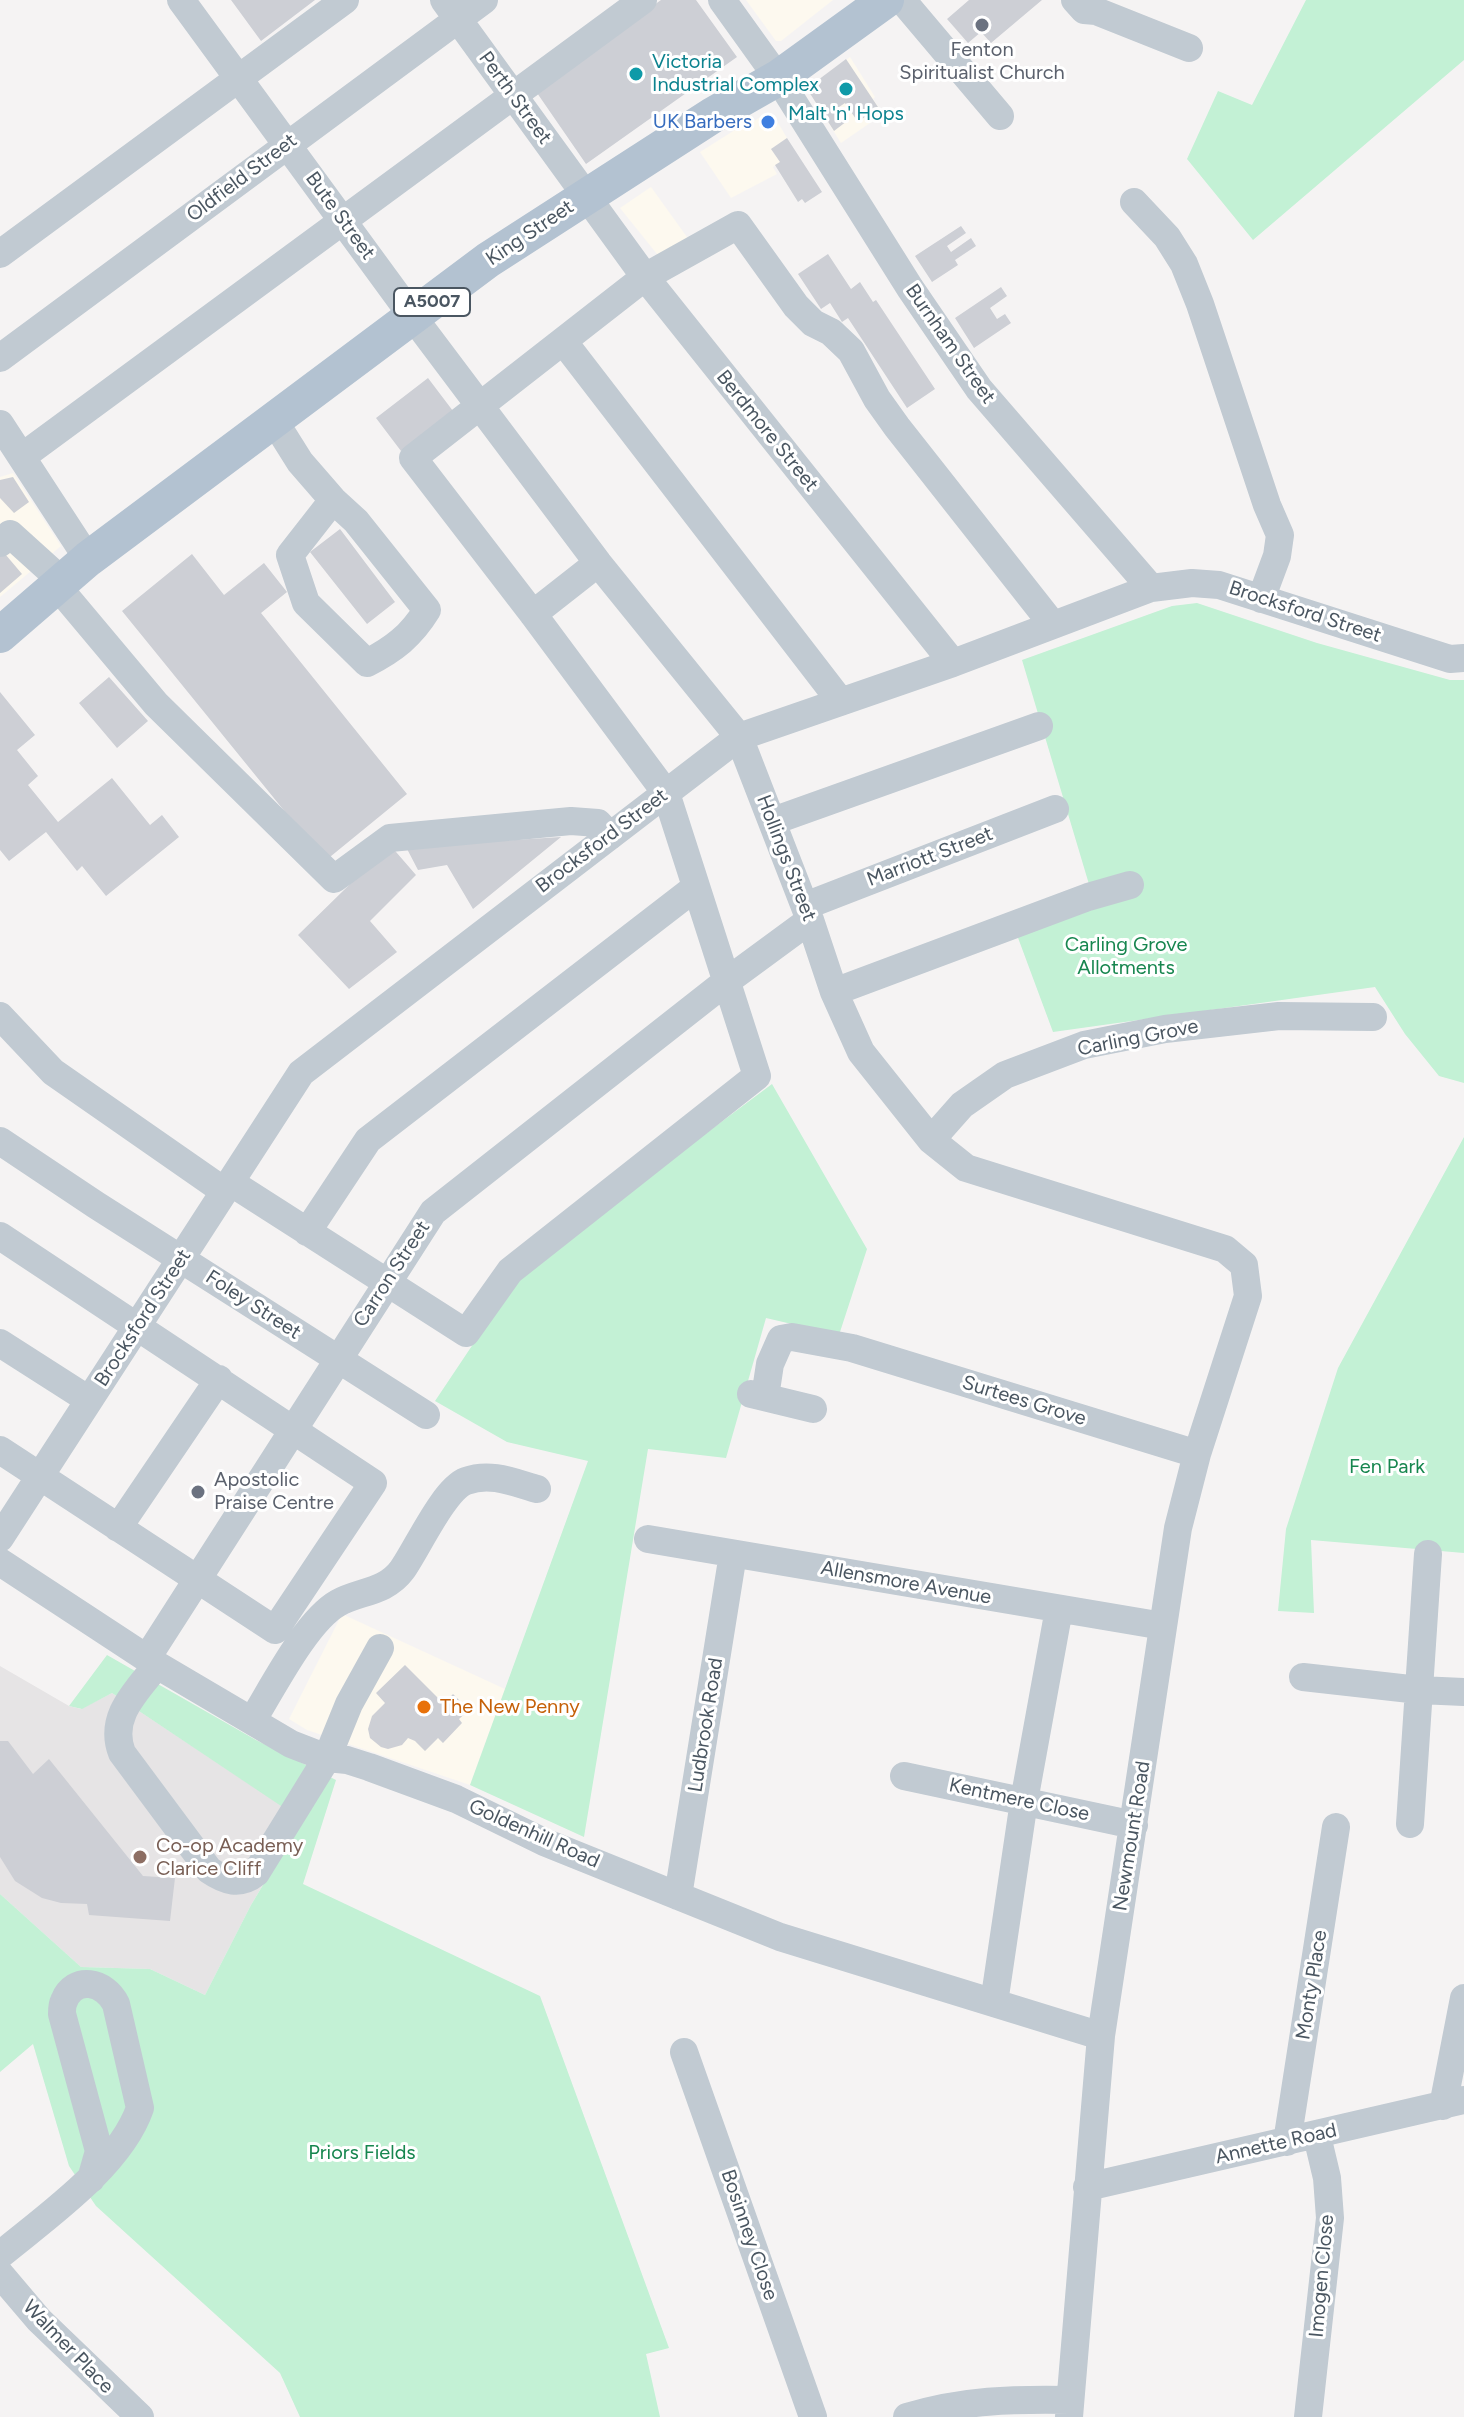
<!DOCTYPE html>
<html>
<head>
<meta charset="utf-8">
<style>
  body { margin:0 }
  canvas { display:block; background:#f5f3f3 }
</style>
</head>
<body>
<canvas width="1464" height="2417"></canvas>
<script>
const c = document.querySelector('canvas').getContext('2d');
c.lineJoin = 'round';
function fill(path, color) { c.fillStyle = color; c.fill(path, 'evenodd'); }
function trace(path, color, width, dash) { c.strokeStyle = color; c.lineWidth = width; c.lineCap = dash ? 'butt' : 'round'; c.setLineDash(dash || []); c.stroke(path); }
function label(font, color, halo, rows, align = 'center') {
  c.font = font + ' Figtree,sans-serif'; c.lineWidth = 6; c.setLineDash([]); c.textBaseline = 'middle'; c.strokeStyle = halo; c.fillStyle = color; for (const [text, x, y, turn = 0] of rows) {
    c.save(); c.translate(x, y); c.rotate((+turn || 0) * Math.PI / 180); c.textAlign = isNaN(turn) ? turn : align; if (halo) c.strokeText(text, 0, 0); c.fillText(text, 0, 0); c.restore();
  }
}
fill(new Path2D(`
  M746,0H833L781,41H776Z
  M850,57L875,97L873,99L883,114L841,143L809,92L810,86Z
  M765,114L774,116L787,138L771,149L780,162L773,167L777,174L731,198L700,152L746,123L748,125Z
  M651,187L692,244L665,264L620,208Z
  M13,473L61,546L0,597V477Z
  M342,1614L505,1689L470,1785L307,1730L289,1719Z`), '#fdf9ef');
fill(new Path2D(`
  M0,1666L69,1706L81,1709L112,1693L302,1819L251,1905L205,1995L150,1969L81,1967L0,1894Z`), '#e6e4e5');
fill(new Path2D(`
  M1306,0H1464V60L1253,240L1187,159L1218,91L1252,105Z
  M1197,603L1317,643L1450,680H1464V1083L1439,1076L1405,1034L1375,987L1053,1032L1014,927L1094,901L1022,660L1172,606Z
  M772,1084L867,1249L839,1335L766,1318L726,1458L648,1449L584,1837L470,1785L588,1461L507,1442L435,1401L522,1271Z
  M1464,1137V1553L1311,1540L1314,1613L1278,1611L1286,1529L1338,1368Z
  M107,1655L256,1740L336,1780L303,1884L540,1996L669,2348L646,2354L660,2417H300L280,2373L96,2206L69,2166L33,2044L0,2072V1894L81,1967L150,1969L205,1995L251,1905L302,1820L112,1693L82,1709L69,1706Z`), '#c3f1d5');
fill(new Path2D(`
  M231,0H315L261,41Z
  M661,0H696L737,57L586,164L535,90Z
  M969,0H1042L991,43L981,32L968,43L947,19Z
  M846,59L878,107L858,122L845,103L839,107L847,121L834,131L809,92L810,86Z
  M787,138L822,192L805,203L802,199L798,202L775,165L780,162L771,149Z
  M961,226L966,233L947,246L951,252L971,238L976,246L955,260L958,265L932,282L915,256Z
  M828,254L851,289L860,282L873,302L876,300L935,389L907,408L848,318L842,322L830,303L821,309L798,274Z
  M1001,287L1007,296L990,308L997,319L1005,314L1011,323L974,348L955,318Z
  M428,378L453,411L401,451L376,418Z
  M13,477L29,502L14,513L0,498V480Z
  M340,529L395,602L367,624L310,552Z
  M0,548L22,574L0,593Z
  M192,554L224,595L264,563L287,592L261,613L407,794L325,861L122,611Z
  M109,677L148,721L117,748L79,703Z
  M0,692L35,735L17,750L38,776L28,785L58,822L112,778L150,825L162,815L179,837L106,896L82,866L77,871L46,832L9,861L0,850Z
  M561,837L473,909L447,865L418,870L406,847Z
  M390,845L416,875L370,921L397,952L349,989L298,935Z
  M405,1665L444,1704L453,1694L469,1710L459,1719L462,1723L443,1743L438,1738L425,1751L415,1741L408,1738L402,1745L388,1749L381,1747L370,1738L368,1729L372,1716L385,1703L376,1693Z
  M0,1741H8L33,1774L49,1759L143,1876L175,1878L170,1921L89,1915L87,1904L61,1903L42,1898L15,1881L0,1857Z`), '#cdcfd5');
trace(new Path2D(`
  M181,0L413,317L598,563L739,737L810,920L834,992L861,1052L931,1140L966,1168L1225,1249L1244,1265L1248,1296L1197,1454L1178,1528L1101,2036L1069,2417
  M444,0L645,277L953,663
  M722,0L778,78L910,288L979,389L1151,588
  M902,0L1000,116
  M1075,0L1084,10L1096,11L1189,48
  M1134,202L1167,237L1184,264L1200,304L1267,505L1280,535L1277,556L1261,599
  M0,254L345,0
  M563,341L841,702
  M0,358L484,0
  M273,419L300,462L333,500L356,521L427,610C411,636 394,649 367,663L306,603L290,555L333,500
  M0,424L88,559
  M23,456L643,0
  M0,543L10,534L62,581
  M57,586L156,704L334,879L390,838L571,821L598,823L610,836
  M533,614L598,563
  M773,821L1039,726
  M805,906L1055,809
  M834,992L1088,897L1130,885
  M0,1016L53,1072L224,1191
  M931,1140L962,1105L1005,1075L1084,1045L1165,1029L1279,1016L1373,1017
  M0,1141L96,1205L426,1415
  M230,1182L466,1333L510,1271L757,1076L666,793L533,614L413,458L645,277L738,225L796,306L813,323L831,332L851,351L877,399L897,427L1053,625
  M307,1232L368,1140L696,887
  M0,1236L373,1483L275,1630L0,1450
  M0,1343L89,1400
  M751,1394L813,1409
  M765,1397L770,1364L781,1339L792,1337L852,1348L1197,1454
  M118,1528L219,1379
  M0,1538L301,1073L739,737L953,663L1151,588L1192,583L1219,585L1450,659L1464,658
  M648,1539L1163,1626
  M0,1562L157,1665L291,1744L327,1758L347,1760L369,1767L456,1799L544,1842L780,1937L1101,2036
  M147,1658L433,1212L727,981L810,920
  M157,1665C136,1692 108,1717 122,1753L209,1870C225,1881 240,1886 256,1873L327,1758L349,1704L380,1648
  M1303,1677L1419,1690L1464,1692
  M252,1721C272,1689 306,1621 338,1603C359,1591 385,1593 402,1570C417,1549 444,1489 466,1481C490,1472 513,1482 537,1489
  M904,1776L1134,1825
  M1410,1824L1428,1554
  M678,1896L733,1554
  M994,2003L1024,1801L1059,1609
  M684,2052L813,2417
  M1443,2106L1464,1998
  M1287,2142L1336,1827
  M1087,2187L1464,2100
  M0,2255C46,2217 120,2166 140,2108L116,2004C105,1981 74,1975 64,2001C62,2005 62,2010 62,2014L99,2151L91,2179
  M0,2274L39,2320L140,2417
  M907,2417C964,2400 1012,2399 1070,2400
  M1308,2417L1330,2218L1327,2178L1317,2136`), '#c1cad2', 28);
trace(new Path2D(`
  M0,635L88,559L488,260L713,115L778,78L886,0`), '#b3c2d1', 36);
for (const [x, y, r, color] of [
  [982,25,8,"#6b7280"],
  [636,74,8,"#0f9aa8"],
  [846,89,8,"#0f9aa8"],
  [768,122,8,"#3f7fe0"],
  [198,1492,8,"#6b7280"],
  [424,1707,8,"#e8710a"],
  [140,1857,8,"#8d6e63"]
]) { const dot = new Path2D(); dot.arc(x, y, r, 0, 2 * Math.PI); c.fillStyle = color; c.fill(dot); trace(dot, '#fff', 3); }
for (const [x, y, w] of [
  [432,302,76]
]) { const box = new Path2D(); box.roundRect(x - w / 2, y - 14, w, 28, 6); c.fillStyle = '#fff'; c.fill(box); trace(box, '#4a5661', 2); }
label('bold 18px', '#4a5661', null, [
  ["A5007",432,302]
]);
label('20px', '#5b616d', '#fff', [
  ["Fenton",982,50],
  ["Spiritualist Church",982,73],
  ["Apostolic",214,1480,"left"],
  ["Praise Centre",214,1503,"left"]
]);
label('20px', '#0d838f', '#fff', [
  ["Victoria",652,62],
  ["Industrial Complex",652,85],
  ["Malt 'n' Hops",846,114,"center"]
], 'left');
label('20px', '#4a5661', '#fff', [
  ["Perth Street",515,98,54],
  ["Oldfield Street",242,178,-37],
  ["Bute Street",340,216,54],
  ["King Street",530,233,-34],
  ["Burnham Street",950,344,55],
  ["Berdmore Street",767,431,51],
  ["Brocksford Street",1305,612,18],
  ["Brocksford Street",602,841,-37],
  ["Marriott Street",930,857,-21],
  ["Hollings Street",786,858,69],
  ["Carling Grove",1138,1038,-11],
  ["Carron Street",392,1274,-57],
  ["Foley Street",253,1305,33],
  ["Brocksford Street",143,1318,-57],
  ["Surtees Grove",1024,1401,17],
  ["Allensmore Avenue",906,1583,10],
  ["Ludbrook Road",706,1725,-81],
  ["Kentmere Close",1019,1800,12],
  ["Goldenhill Road",534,1834,24],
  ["Newmount Road",1132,1836,-81],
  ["Monty Place",1312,1985,-81],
  ["Annette Road",1276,2144,-13],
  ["Bosinney Close",749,2235,71],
  ["Imogen Close",1322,2276,-85],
  ["Walmer Place",68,2347,46]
]);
label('20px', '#366cbe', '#fff', [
  ["UK Barbers",752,122]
], 'right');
label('20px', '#17864f', '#fff', [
  ["Carling Grove",1126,945],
  ["Allotments",1126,968],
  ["Fen Park",1387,1467],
  ["Priors Fields",362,2153]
]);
label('20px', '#c56008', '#fff', [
  ["The New Penny",440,1707]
], 'left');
label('20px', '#785e54', '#fff', [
  ["Co-op Academy",156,1846],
  ["Clarice Cliff",156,1869]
], 'left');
</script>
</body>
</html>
